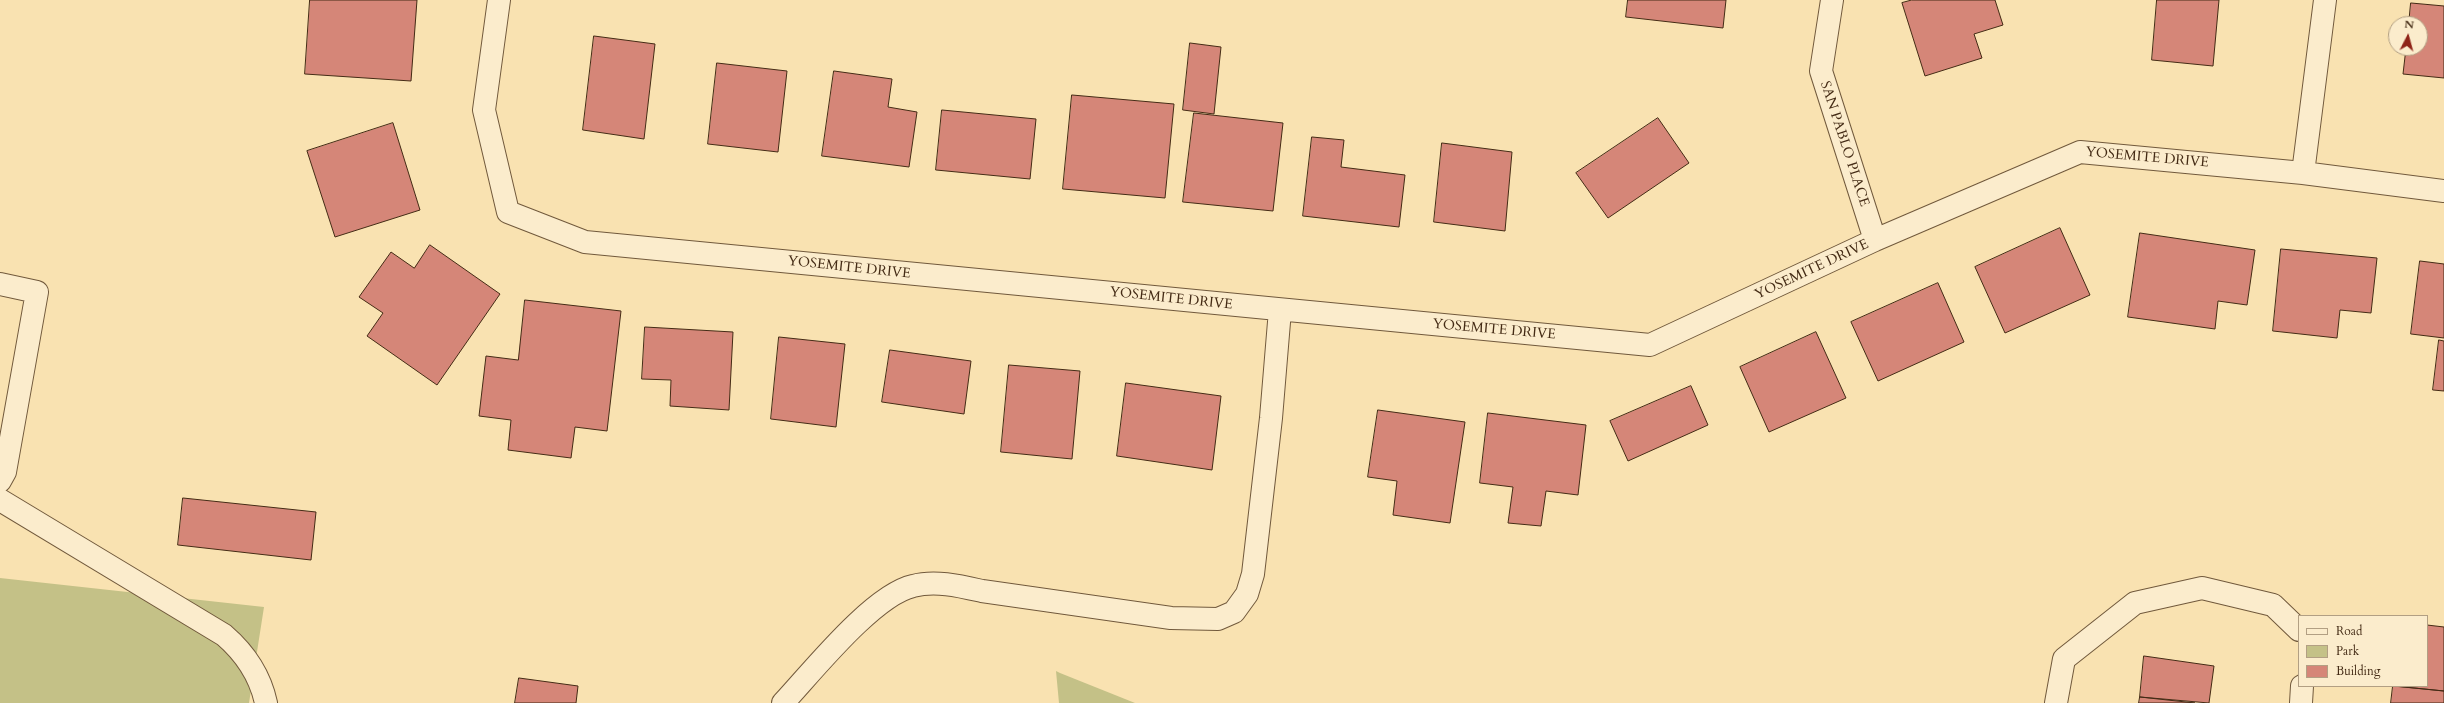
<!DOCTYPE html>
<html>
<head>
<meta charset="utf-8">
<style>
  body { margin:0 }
  #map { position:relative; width:2444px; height:703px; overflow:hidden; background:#f9e2b1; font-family:Cardo,serif }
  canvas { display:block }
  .legend { position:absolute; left:2298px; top:615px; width:130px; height:72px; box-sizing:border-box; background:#fbeccc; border:1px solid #b29f83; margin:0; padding:5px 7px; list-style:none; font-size:12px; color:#442b15 }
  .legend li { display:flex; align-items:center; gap:8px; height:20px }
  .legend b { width:20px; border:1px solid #b29f83 }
  .north { position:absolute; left:2388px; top:16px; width:40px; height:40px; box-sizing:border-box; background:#fbeccc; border:1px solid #b29f83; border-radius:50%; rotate:6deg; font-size:11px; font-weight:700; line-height:16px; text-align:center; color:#442b15 }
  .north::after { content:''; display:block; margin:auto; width:14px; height:18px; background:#8f2418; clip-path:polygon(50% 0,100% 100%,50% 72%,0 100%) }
</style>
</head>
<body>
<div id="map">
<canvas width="2444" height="703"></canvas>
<ul class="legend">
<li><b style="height:5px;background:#fbeccc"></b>Road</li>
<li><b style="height:11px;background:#c4c187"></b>Park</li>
<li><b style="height:11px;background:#d58678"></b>Building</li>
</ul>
<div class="north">N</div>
</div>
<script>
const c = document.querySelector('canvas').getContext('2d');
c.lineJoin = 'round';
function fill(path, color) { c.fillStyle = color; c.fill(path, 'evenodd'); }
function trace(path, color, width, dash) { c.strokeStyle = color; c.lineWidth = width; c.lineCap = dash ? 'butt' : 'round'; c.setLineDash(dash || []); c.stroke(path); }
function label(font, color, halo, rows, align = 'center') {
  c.font = font + ' Cardo,serif'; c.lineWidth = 3; c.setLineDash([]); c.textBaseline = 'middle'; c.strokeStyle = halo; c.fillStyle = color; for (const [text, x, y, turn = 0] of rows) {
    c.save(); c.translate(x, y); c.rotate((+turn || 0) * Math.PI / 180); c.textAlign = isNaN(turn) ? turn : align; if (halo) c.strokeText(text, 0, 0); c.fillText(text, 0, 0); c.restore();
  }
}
fill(new Path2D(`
  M0,578L264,607L249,703H0Z
  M1056,671L1060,673L1135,703H1059Z`), '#c4c187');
const building = new Path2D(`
  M310,0H417L411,81L305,74Z
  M1628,0H1726L1723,28L1626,17Z
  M1912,0H1995L2003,25L1974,34L1982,58L1925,76L1902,3Z
  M2157,0H2219L2213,66L2152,60Z
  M2411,3L2444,6V78L2403,74L2406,48H2420V24H2409Z
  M594,36L655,44L644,139L583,130Z
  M1190,43L1221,47L1214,114L1183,110Z
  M717,63L787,71L778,152L708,144Z
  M834,71L892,79L888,107L917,112L909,167L822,156Z
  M1072,95L1174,104L1165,198L1063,189Z
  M942,110L1036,119L1030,179L936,170Z
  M1194,113L1283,123L1273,211L1183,202Z
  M1658,118L1689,163L1608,218L1576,173Z
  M393,123L420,210L335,237L307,151Z
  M1312,137L1344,140L1341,167L1405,175L1399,227L1303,216Z
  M1442,143L1512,152L1505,231L1434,222Z
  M2060,228L2090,295L2005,333L1975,267Z
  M2140,233L2255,250L2247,305L2218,301L2215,329L2128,317Z
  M430,245L500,294L437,385L367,336L383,313L359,297L391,252L414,268Z
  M2281,249L2377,258L2371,313L2340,310L2337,338L2273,331Z
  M2420,261L2444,264V338L2411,334Z
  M1938,283L1964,342L1878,381L1851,322Z
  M525,300L621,311L607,431L575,427L571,458L508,450L511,420L479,416L486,356L518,360Z
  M645,327L733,332L729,410L670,406L671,380L642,379Z
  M1816,332L1846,398L1769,432L1740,367Z
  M779,337L845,344L836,427L771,419Z
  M2439,340L2444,341V391L2433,390Z
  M890,350L971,361L964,414L882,402Z
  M1009,365L1080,371L1072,459L1001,452Z
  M1126,383L1221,396L1212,470L1117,456Z
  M1691,386L1708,425L1628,461L1610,421Z
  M1378,410L1465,422L1450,523L1393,515L1397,481L1368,477Z
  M1488,413L1586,425L1578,495L1546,491L1541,526L1508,523L1513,487L1480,483Z
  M183,498L316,512L311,560L178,545Z
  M2427,625L2444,627V691L2395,686H2427Z
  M2144,656L2214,666L2209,703L2140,697Z
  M519,678L578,686L576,703H515Z
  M2393,686L2444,691V703H2391Z
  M2140,697L2195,703H2139Z`);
fill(building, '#d58678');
trace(building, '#442b15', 1);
const minor = new Path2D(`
  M499,0L484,110L508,212L585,242L1650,345L1875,240L2080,152L2303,173L2444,191
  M1832,0L1821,71L1875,240
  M2303,173L2325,0
  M0,284L37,292L5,472L0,481
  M0,500L224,635C246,654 260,675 266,703
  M783,703C812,672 873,595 913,586C935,580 960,586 982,591L1171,618L1218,619L1234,612L1247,594L1253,574L1271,418L1280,310
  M2056,703L2064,659L2135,603L2202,588L2273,605L2299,630
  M2301,703L2302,686`);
trace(minor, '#71593c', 24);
trace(minor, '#fbeccc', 22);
label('14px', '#442b15', '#fbeccc', [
  ["SAN PABLO PLACE",1844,144,72],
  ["YOSEMITE DRIVE",2147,158,5],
  ["YOSEMITE DRIVE",849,268,6],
  ["YOSEMITE DRIVE",1812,270,-25],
  ["YOSEMITE DRIVE",1171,299,6],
  ["YOSEMITE DRIVE",1494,330,5]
]);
</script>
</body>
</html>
